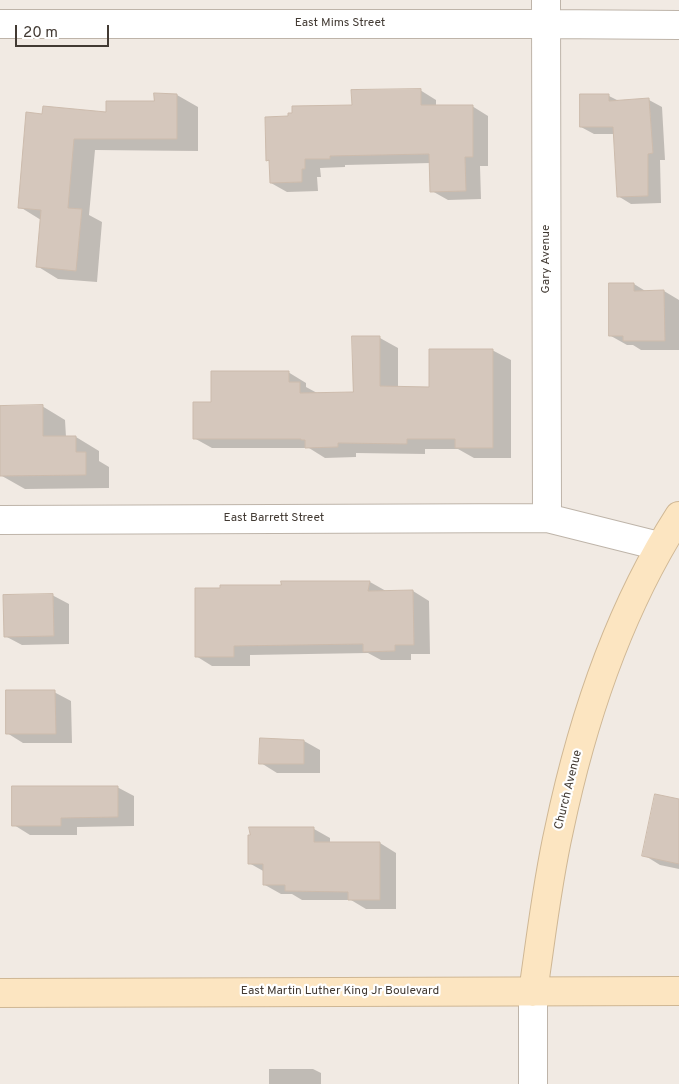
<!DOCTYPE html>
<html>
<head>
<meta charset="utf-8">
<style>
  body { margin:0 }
  #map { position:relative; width:679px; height:1084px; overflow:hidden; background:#f1eae3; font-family:Overpass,sans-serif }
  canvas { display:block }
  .scale { position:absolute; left:15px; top:25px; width:94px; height:22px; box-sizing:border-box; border:2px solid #423a33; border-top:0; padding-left:6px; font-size:15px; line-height:18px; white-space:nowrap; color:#423a33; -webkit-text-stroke:4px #fff; paint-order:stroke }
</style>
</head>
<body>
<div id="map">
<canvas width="679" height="1084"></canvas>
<div class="scale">20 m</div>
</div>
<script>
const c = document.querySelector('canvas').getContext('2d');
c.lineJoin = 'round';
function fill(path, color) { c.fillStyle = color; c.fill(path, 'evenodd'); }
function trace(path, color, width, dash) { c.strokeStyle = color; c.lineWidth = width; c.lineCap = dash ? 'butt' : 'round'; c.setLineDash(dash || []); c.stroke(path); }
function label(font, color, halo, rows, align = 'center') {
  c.font = font + ' Overpass,sans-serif'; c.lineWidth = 4.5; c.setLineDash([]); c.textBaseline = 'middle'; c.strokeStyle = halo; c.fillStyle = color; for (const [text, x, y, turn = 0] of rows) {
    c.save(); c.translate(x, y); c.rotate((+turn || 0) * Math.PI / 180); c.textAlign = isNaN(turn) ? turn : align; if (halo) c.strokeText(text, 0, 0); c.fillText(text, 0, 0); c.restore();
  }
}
fill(new Path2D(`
  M420,90L436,100V106H472L488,116V166H480L481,199L448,200L432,191L431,163L345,165V167L320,168L321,177H317L318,191L287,192L271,183V162L267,160L290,117L353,106Z
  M177,95L198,107V151L95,150L89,215L102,222L97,282L58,279L37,266L41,220L20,207L43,115L107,113L155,102Z
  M609,96L619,101L649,100L662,107L665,160H660L661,203L631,204L618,196L615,134H594L581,127Z
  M634,284L647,292L664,291L679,300V350H641L633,345H627L611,336Z
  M353,338H380L398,348V387L430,388L492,350L511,360V458H474L458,449H425V454L356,453V457L325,458L309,448H212L194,438L212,403L288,372L306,383V387L319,394L354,393Z
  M42,406L65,420L66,437H76L99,451V461L109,467V488L25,489L2,476Z
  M370,582L386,591H413L429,601L430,654H411V660H381L368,653L250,655V666H212L196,656L282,586V583Z
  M52,595L69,604V644L22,645L5,636Z
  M54,692L71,701L72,743H23L7,733Z
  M261,740L304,741L320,750V773H277L261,763Z
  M117,787L134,796V826L77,827V835H30L14,825Z
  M679,800V869L660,865L644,855Z
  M314,829L330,838V843H380L396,853V909H366L351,900H302L292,894H281L265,885V872L249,863Z
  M269,1069H313L321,1073V1084H269Z`), '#0003');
const building = new Path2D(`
  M421,89V105H473V157H465L466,191L430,192L429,154L330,156V159H305V169H302V182L270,183L269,160L266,161L265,117L288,116V113H292V106L352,105L351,90Z
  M154,93L177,94V139H74L68,208L82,209L76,271L36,267L41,210L18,208L26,112L42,114L43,106L106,112V101H154Z
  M580,94H609V101L649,98L653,153L648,154V196L617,197L613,127H580Z
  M609,283H634V291L664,290L665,341H623V336H609Z
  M352,336H380V386L429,387V349H493V448H455V439H407V444L338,443V447L305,448V440H301V439H193V402H211V371H289V382H300V393L353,392Z
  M43,405V436H76V452H86V475L0,476V406Z
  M281,581H370L368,591L413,590L414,645H395V651L363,652V644L234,646V657H195V588H220V585H281Z
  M53,594L54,636L4,637L3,595Z
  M6,690H55L56,734H6Z
  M260,738L304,740V764H259Z
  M12,786H118V817L61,818V826H12Z
  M655,794L679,799V864L642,856Z
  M249,827H314V842H380V900H348V892L285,891V885H263V864H248V835H250Z`);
fill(building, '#d5c7bc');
trace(building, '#ccbbac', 1);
const minor = new Path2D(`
  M546,0L547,518
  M0,24H546L679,25
  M0,520L547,518L659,546
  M533,992V1084`);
const secondary = new Path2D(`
  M533,992C541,938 547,883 559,830C582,720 618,611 679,516
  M0,993L679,991`);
trace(minor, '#beb4a9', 30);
trace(secondary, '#cfb794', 30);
trace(minor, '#fff', 28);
trace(secondary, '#fce5c1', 28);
label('12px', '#423a33', '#fff', [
  ["East Mims Street",340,24],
  ["Gary Avenue",547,259,-90],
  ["East Barrett Street",274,519],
  ["Church Avenue",569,790,-76],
  ["East Martin Luther King Jr Boulevard",340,992]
]);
</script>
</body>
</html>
